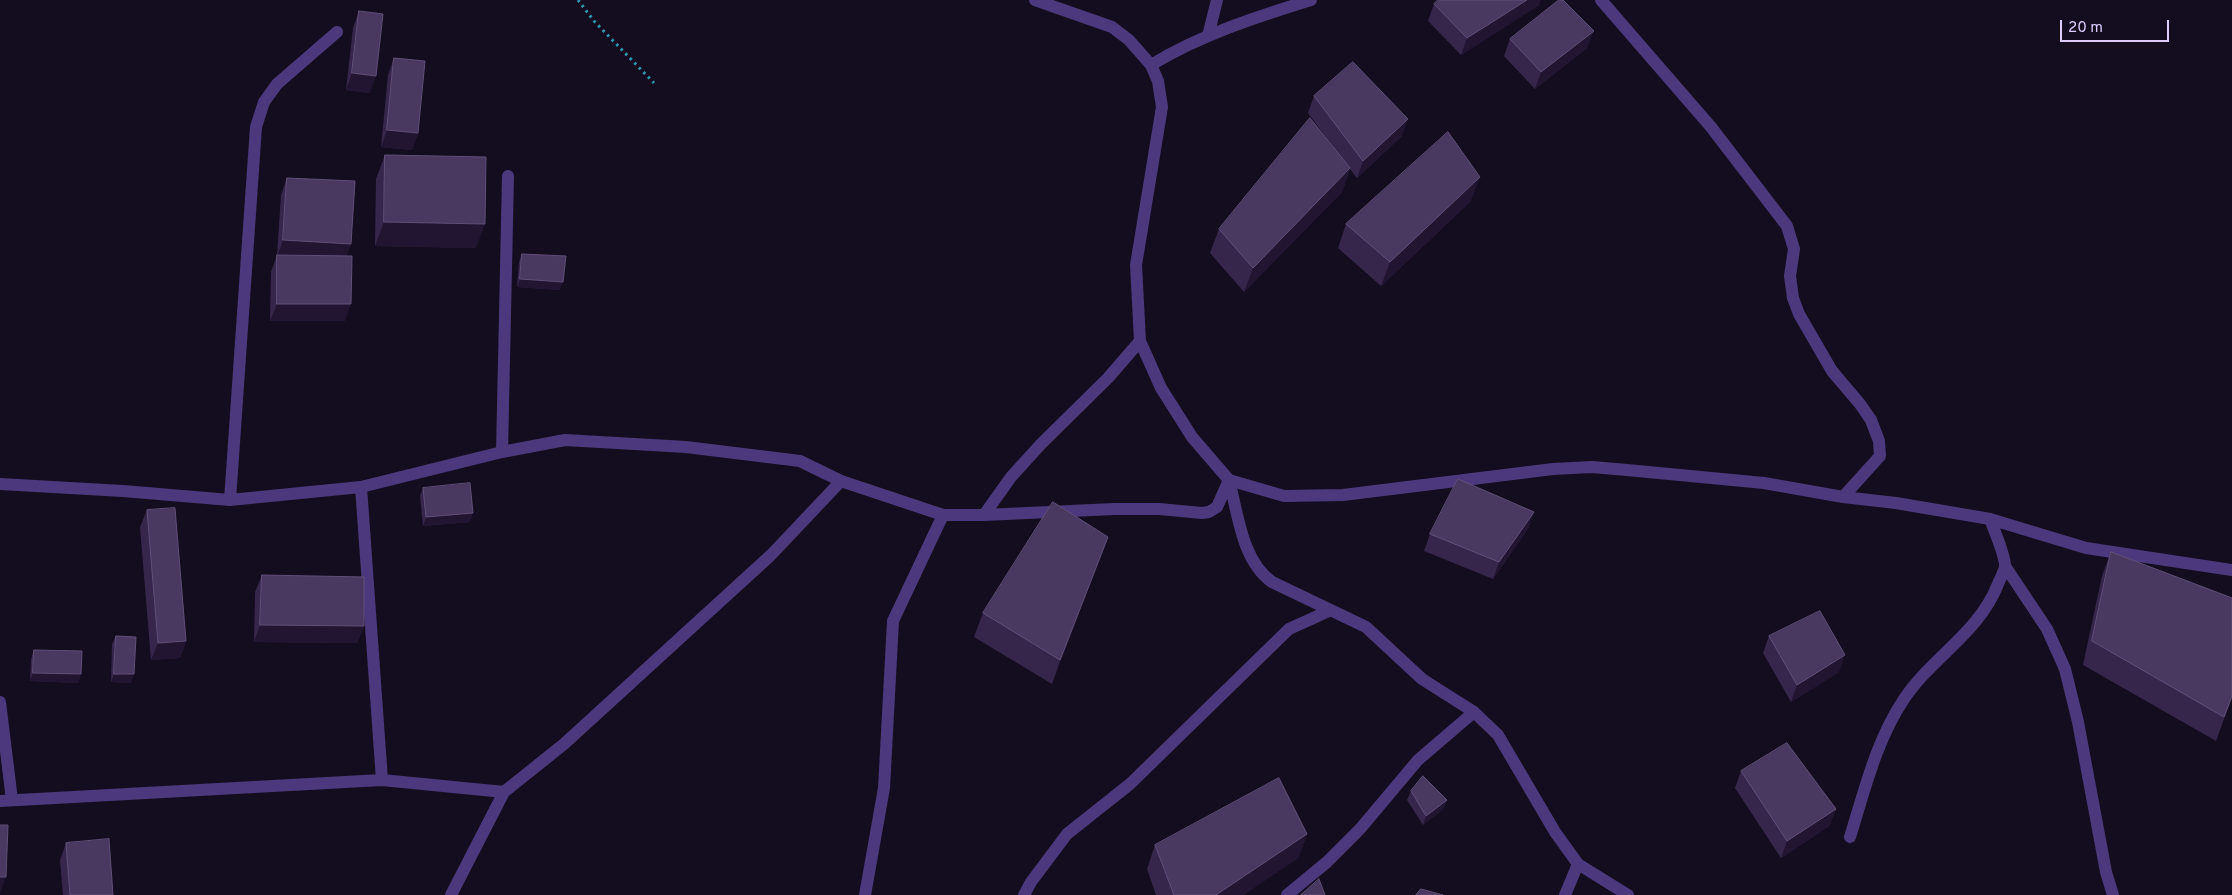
<!DOCTYPE html>
<html>
<head>
<meta charset="utf-8">
<style>
  body { margin:0 }
  #map { position:relative; width:2232px; height:895px; overflow:hidden; background:#140d1f; font-family:Overpass,sans-serif }
  canvas { display:block }
  .scale { position:absolute; left:2060px; top:20px; width:109px; height:22px; box-sizing:border-box; border:2px solid #deccfe; border-top:0; padding-left:6px; font-size:15px; line-height:18px; white-space:nowrap; color:#deccfe; -webkit-text-stroke:4px #140d1f; paint-order:stroke }
</style>
</head>
<body>
<div id="map">
<canvas width="2232" height="895"></canvas>
<div class="scale">20 m</div>
</div>
<script>
const c = document.querySelector('canvas').getContext('2d');
c.lineJoin = 'round';
function trace(path, color, width, dash) { c.strokeStyle = color; c.lineWidth = width; c.lineCap = dash ? 'butt' : 'round'; c.setLineDash(dash || []); c.stroke(path); }
function fill(path, color) { c.fillStyle = color; c.fill(path, 'evenodd'); }
trace(new Path2D(`
  M578,0L594,21L654,83`), '#3197ad', 3, [2.5, 4]);
trace(new Path2D(`
  M1035,0L1112,27L1129,40L1151,65L1158,81L1162,107L1136,265L1140,341L1161,388L1192,437L1229,480L1284,496L1343,495L1553,469L1592,467L1627,470L1764,483L1843,497L1896,503L1990,519L2086,548L2232,570
  M1601,0L1711,127L1787,226L1794,249L1790,276L1793,298L1799,314L1832,371L1860,404L1871,420L1879,441L1880,456L1843,497
  M1208,36L1217,0
  M1151,65C1200,35 1256,17 1311,0
  M502,452L508,176
  M1229,480C1238,514 1242,561 1272,582L1366,627L1422,679L1474,712L1498,735L1555,832L1578,864L1628,895
  M0,484L123,491L230,500L361,487L502,452L565,440L686,447L800,461L841,481L943,515H984L1114,509H1159L1202,513L1209,512L1217,507L1229,480
  M361,487L382,780
  M230,500L256,127L264,102L277,84L337,32
  M984,515L1011,477L1041,444L1108,378L1140,341
  M2005,566L2047,629L2065,669L2078,722L2106,872L2113,895
  M0,702L12,800
  M0,801L382,780L504,792
  M1850,837C1865,789 1876,741 1904,699C1932,657 1979,633 1998,584C2000,579 2004,572 2005,567C2006,557 1994,530 1990,519
  M451,895L504,792L564,744L771,555L841,481
  M865,895L884,788L893,621L943,515
  M1024,895L1031,882L1067,834L1130,784L1289,629L1331,610
  M1287,895L1327,862L1360,829L1418,760L1474,712
  M1565,895L1578,864`), '#4c397d', 12);
fill(new Path2D(`
  M1434,4L1539,5L1461,55L1428,21Z
  M359,11L370,93L346,90L353,28Z
  M1510,39L1587,48L1535,89L1504,56Z
  M394,58L418,133L412,150L381,147L388,75Z
  M1314,96L1402,136L1357,178L1350,169L1342,192L1244,292L1210,253L1219,229L1335,149L1308,113Z
  M385,155L476,248L375,246L376,179Z
  M287,178L347,256L345,321H270L271,272L277,255L281,195Z
  M1471,201L1381,286L1338,248L1346,224Z
  M522,254L560,290L517,287L519,262Z
  M423,488L470,522L423,526L420,496Z
  M147,510L186,641L180,658L151,660L140,527Z
  M1534,512L1528,529L1493,579L1424,551L1430,534Z
  M1108,537L1052,684L974,637L983,613Z
  M2111,552L2232,598V697L2216,741L2083,665L2102,576Z
  M262,575L364,626L357,643L254,642L255,592Z
  M116,636L131,683L111,682L112,644Z
  M1769,636L1839,672L1791,702L1763,653Z
  M34,650L81,674L78,683L30,681L31,659Z
  M1741,771L1836,809L1829,826L1781,858L1735,788Z
  M1411,791L1447,800L1443,809L1423,825L1407,800Z
  M1307,834L1298,858L1243,895H1156L1147,869L1155,845Z
  M66,843L113,895H63L60,860Z`), '#37264c');
fill(new Path2D(`
  M1527,0H1541L1539,5L1461,55L1467,38Z
  M1594,31L1587,48L1535,89L1541,72Z
  M352,73L376,76L370,93L346,90Z
  M1408,119L1402,136L1357,178L1363,161Z
  M387,130L418,133L412,150L381,147Z
  M1350,168L1342,192L1244,292L1253,268Z
  M1480,177L1471,201L1381,286L1390,262Z
  M384,222L485,224L476,248L375,246Z
  M283,240L351,244L345,261L277,257Z
  M520,279L563,282L560,290L517,287Z
  M277,304H351L345,321H270Z
  M1534,512L1528,529L1493,579L1499,562Z
  M473,513L470,522L423,526L426,517Z
  M1108,537L1099,561L1052,684L1060,660Z
  M260,625L364,626L357,643L254,642Z
  M186,641L180,658L151,660L158,643Z
  M1845,655L1839,672L1791,702L1797,685Z
  M33,673L81,674L78,683L30,681Z
  M114,674H134L131,683L111,682Z
  M1447,800L1443,809L1423,825L1426,816Z
  M1836,809L1829,826L1781,858L1787,841Z
  M1307,834L1298,858L1243,895H1216Z
  M0,877H6L0,893Z`), '#211532');
const building = new Path2D(`
  M1438,0H1527L1467,38L1434,4Z
  M1559,0H1563L1594,31L1541,72L1510,39Z
  M359,11L383,14L376,76L352,73Z
  M394,58L425,61L418,133L387,130Z
  M1353,62L1408,119L1363,161L1314,96Z
  M1310,118L1350,168L1253,268L1219,229Z
  M1448,132L1480,177L1390,262L1346,224Z
  M385,155L486,157L485,224L384,222Z
  M287,178L355,181L351,244L283,240Z
  M522,254L566,256L563,282L520,279Z
  M277,255L352,256L351,304H277Z
  M1458,479L1534,512L1499,562L1430,534Z
  M470,483L473,513L426,517L423,488Z
  M1053,502L1108,537L1060,660L983,613Z
  M175,508L186,641L158,643L147,510Z
  M2111,552L2232,598V696L2224,717L2092,641Z
  M262,575L364,577V626L260,625Z
  M1820,611L1845,655L1797,685L1769,636Z
  M116,636L136,637L134,674H114Z
  M34,650L82,651L81,674L33,673Z
  M1787,743L1836,809L1787,841L1741,771Z
  M1423,776L1447,800L1426,816L1411,791Z
  M1279,778L1307,834L1216,895H1174L1155,845Z
  M0,825H8L6,877H0Z
  M109,839L113,895H70L66,843Z
  M1319,879L1325,895H1301Z
  M1421,889L1443,895H1416Z`);
fill(building, '#49385f');
trace(building, '#604f78', 1);
</script>
</body>
</html>
